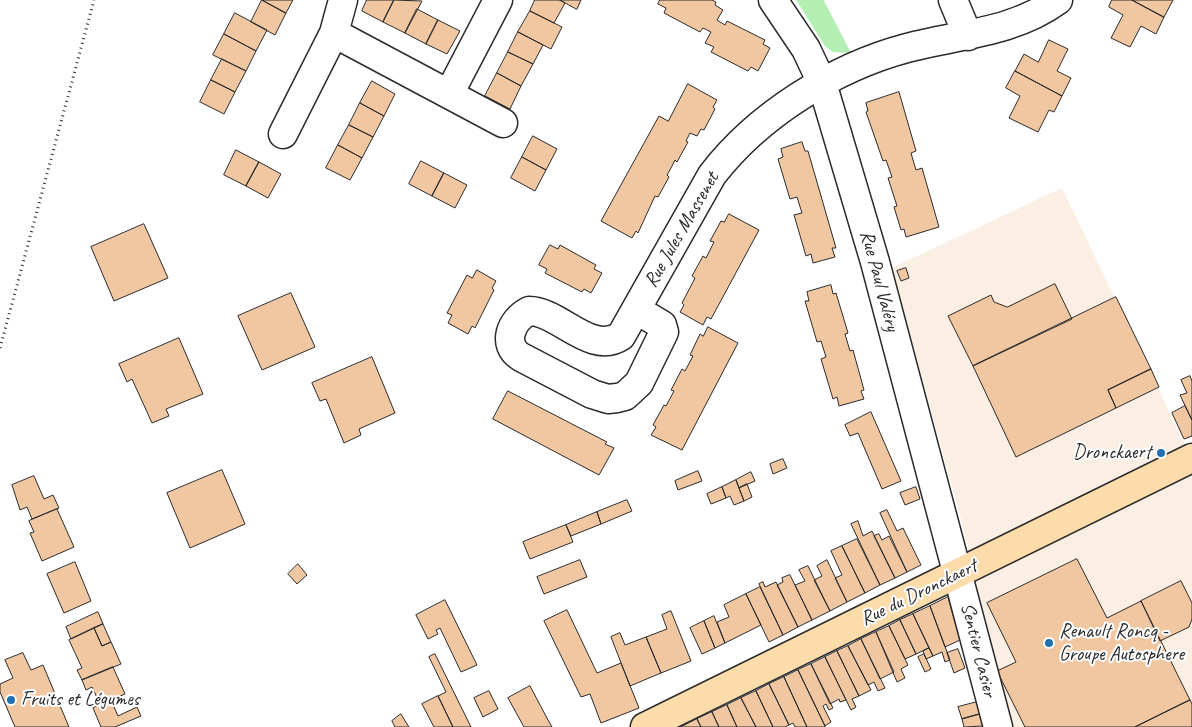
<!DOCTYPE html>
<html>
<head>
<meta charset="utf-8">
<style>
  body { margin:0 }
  canvas { display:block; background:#fff }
</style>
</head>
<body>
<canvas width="1192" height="727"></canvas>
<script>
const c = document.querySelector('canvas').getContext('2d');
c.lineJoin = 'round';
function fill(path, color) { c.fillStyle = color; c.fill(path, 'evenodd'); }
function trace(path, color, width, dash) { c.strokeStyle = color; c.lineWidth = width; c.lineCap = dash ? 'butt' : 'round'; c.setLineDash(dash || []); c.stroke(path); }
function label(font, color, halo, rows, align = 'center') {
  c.font = font + ' Caveat,sans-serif'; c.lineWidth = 4; c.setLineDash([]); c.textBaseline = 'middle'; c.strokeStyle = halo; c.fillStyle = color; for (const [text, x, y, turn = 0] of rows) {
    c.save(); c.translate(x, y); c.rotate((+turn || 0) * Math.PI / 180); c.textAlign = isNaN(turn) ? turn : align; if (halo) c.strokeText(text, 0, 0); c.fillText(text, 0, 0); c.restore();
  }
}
fill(new Path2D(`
  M1062,188L1187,449L1192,447V727H1005L969,589L968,545L892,268Z`), '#fbeee3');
fill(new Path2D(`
  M796,0H826L824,1L851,53L833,52L825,46Z`), '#b3eeb3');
const building = new Path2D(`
  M262,0L286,13L275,35L251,22Z
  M262,0H293L286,13Z
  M367,0H394L383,22L362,11Z
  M394,0L422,1L405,33L383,22Z
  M535,0H560L565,3L554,23L530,11Z
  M560,0H581L577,9Z
  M660,0H712L716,2L715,5L723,10L717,20L725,25L727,21L765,40L763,44L770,48L758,71L751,67L748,71L711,52L714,47L705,43L711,32L703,28L700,32L664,13L666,8L658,4Z
  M1112,0H1132L1164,17L1156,34L1141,26L1130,47L1111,38L1123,15L1109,7Z
  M1132,0H1173L1164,17Z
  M417,9L438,20L426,44L405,33Z
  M530,11L562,27L551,49L518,32Z
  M235,13L267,30L256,51L224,34Z
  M438,20L460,31L447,54L426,44Z
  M518,32L543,45L533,64L508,52Z
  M224,34L256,51L246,71L213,55Z
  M1049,40L1068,49L1057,71L1071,78L1062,96L1015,71L1024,54L1038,62Z
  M508,52L533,64L521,86L497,73Z
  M222,59L246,71L235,92L211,80Z
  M1015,71L1062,96L1054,112L1049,110L1038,132L1009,118L1020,96L1006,88Z
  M497,73L521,86L510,109L485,96Z
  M211,80L235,92L224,114L200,102Z
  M372,81L395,94L384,116L360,103Z
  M688,84L717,100L713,107L715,109L704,130L701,129L697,136L690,133L686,141L688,142L677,162L675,160L671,168L667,175L669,177L658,197L655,196L638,233L636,231L632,238L601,221L659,116L668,121Z
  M899,92L916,151L911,153L916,170L922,168L939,227L906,237L904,229L901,230L894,207L897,206L888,178L892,177L886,160L883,161L866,112L868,111L866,103Z
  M360,103L384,116L373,137L349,125Z
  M349,125L373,137L362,158L338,145Z
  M533,136L557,149L546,170L522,157Z
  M802,142L805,151H808L836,248H832L835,257L813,263L811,254L806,256L794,215L802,213L797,197L790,199L778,159L783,157L781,149Z
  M338,145L362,158L350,180L326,168Z
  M236,150L259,162L246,186L224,175Z
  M522,157L546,170L535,191L511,178Z
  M421,161L444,173L432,196L409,184Z
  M259,162L281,174L268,198L246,186Z
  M444,173L467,185L455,208L432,196Z
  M729,214L759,230L711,319L707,317L703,325L680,312L684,305L682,303L695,278L692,276L703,256L706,258L714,242L710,241L721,221L724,222Z
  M144,224L168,278L114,301L91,247Z
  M550,245L558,249L560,245L596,265L594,269L602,273L591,293L584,289L582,292L545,273L547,269L539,265Z
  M906,268L909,278L901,281L897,271Z
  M477,270L496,281L492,288L494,290L475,328L472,326L468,334L448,323L452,315L447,313L467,275L472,278Z
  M1055,284L1072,319L973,366L948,316L991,295L994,302L1007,307Z
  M831,285L833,294L836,293L848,333L845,334L850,351L853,350L864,390L861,391L864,399L839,406L837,397L833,399L821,359L826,357L821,341L817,342L805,301H809L807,292Z
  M291,293L315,347L262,370L238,316Z
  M1116,297L1151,369L1108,390L1116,408L1016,457L973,366Z
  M708,327L738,343L682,450L651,435L656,427L653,425L664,405L666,406L674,391L671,390L682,369L685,371L693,356L690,355L700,334L703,336Z
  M179,338L203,394L166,409L169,416L152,423L132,379L127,382L119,364Z
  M372,357L395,413L359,429L361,435L344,443L326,399L320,401L312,383Z
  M1151,369L1159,387L1116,408L1108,390Z
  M1190,376L1192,381V420L1180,395L1187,393L1181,380Z
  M508,391L607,442L605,444L614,448L599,475L493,419Z
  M1185,406L1192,420V436L1184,439L1172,413Z
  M871,412L901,481L882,489L858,433L850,436L845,425Z
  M783,459L787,468L773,474L770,464Z
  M222,470L245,524L190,548L167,493Z
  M698,471L702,481L678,490L675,481Z
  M751,472L755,481L739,488L736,480Z
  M34,476L44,499L53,495L59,508L32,519L27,507L20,510L12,485Z
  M736,480L744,501L734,505L730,496L726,498L722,487Z
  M747,484L752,497L744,501L739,488Z
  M722,487L726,498L711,504L707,494Z
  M916,487L920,499L905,505L900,493Z
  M627,500L632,511L601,524L597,512Z
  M57,509L74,547L42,561L30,533L34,532L29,521Z
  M887,510L897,531L903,528L921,565L907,572L880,513Z
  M597,512L601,524L571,536L566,525Z
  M858,521L863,536L872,531L895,578L880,585L851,524Z
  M566,525L573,542L530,559L523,542Z
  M879,534L882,540L889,536L907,572L895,578L874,536Z
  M857,539L880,585L865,593L842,546Z
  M842,546L865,593L847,602L835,578L842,575L831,551Z
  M1077,559L1107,618L1141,601L1190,700L1135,727H1025L997,671L1016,662L987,603Z
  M580,560L587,577L544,594L537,577Z
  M827,560L847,602L830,611L814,580L822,576L817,566Z
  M75,562L91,601L64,613L47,574Z
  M298,564L307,575L297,584L288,574Z
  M808,566L830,611L812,620L795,585L805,581L799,570Z
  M790,575L812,620L798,627L777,585L783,582L782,578Z
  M1181,581L1192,603V619L1189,627L1160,641L1141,601Z
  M763,582L765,587L776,582L798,627L783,635L759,584Z
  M760,587L783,635L769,642L746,594Z
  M746,594L761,625L725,643L717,622L729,617L724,605Z
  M948,597L960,640L945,647L930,606Z
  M445,600L477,665L461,672L440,628L436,630L438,634L428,639L416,615Z
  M930,606L950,660L945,662L942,652L933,656L913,614Z
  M567,610L597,673L621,663L639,708L601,723L590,694L581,697L544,621Z
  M671,611L691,661L661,673L646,637L667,629L662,615Z
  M98,612L103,624L71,639L66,627Z
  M913,614L929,648L916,654L900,620Z
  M714,616L725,643L715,648L704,621Z
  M900,620L916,654L905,659L889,626Z
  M704,621L715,648L702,654L690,628Z
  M103,624L111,642L102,646L94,628Z
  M889,626L908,665L901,669L905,678L897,682L876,632Z
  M94,628L102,646L111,642L121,664L82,680L77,670L82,668L69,640Z
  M876,632L894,672L880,679L861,639Z
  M620,633L625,645L646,637L661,673L630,686L611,637Z
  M861,639L885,688L878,691L874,682L868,685L848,646Z
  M848,646L871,690L859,696L837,651Z
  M929,648L933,656L926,659L923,651Z
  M958,649L965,668L954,673L947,653Z
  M837,651L859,696L852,699L856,707L851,710L825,657Z
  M23,653L31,670L43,665L69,727H15L0,692V684L13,678L5,660Z
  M435,654L471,727H453L438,696L446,692L429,657Z
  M924,654L931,669L925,672L918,657Z
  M825,657L846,700L840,702L839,699L830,704L811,664Z
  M811,664L833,708L829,710L826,704L823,706L831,722L825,726L798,670Z
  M113,667L125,694L111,700L118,716L137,707L141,716L115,727H101L93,708L100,704L92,687L86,690L82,680Z
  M798,670L825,726V727H807L784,677Z
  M784,677L807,727H795L793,723L789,725L769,684Z
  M769,684L789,725L785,727H773L756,691Z
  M530,686L548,720L552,727H524L508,698Z
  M489,691L498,709L483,717L474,698Z
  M756,691L773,727H756L741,698Z
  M438,696L453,727H434L422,704Z
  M741,698L756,727H737L727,705Z
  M1190,700L1192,704V727H1135Z
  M977,702L980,714L962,719L958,707Z
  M727,705L737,727H719L712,712Z
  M712,712L719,727H701L697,719Z
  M401,714L407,724L409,727H395L392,721Z
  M980,714L983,726L964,727L962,719Z
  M697,719L701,727H681Z`);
fill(building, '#f1c7a1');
trace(building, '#2b2b2b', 1);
const minor = new Path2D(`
  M773,0L806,49L822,83L875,262L998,727
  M953,0L968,36
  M334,33L503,123
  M449,94L498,0
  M283,134L334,33L343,0
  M637,310L662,325L664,332L639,383L625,396L617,398L608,399L592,394L521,357C501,345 511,320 529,311C559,311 591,356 621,336L712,175C758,115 835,67 907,48C959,34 1013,33 1058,0`);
const major = new Path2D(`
  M645,727L1192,458`);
trace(minor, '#2b2b2b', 31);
trace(major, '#2b2b2b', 31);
trace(new Path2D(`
  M0,348L94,0`), '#2b2b2b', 3, [1, 4]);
trace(minor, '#fff', 28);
trace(major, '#fddcac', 28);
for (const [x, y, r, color] of [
  [1161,453,5,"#1f6fb2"],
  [1049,643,5,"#1f6fb2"],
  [11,700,5,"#1f6fb2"]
]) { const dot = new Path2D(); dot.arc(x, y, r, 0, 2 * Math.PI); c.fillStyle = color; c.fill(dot); trace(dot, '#fff', 2); }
label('20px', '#2b2b2b', '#fff', [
  ["Rue Jules Massenet",682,230,-60],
  ["Rue Paul Valéry",879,281,75],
  ["Rue du Dronckaert",919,593,-26],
  ["Sentier Casier",978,650,76]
]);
label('20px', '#2b2b2b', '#fff', [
  ["Dronckaert",1151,453,"right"],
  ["Renault Roncq -",1059,632],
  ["Groupe Autosphere",1059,655],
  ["Fruits et Légumes",21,700]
], 'left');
</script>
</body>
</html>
